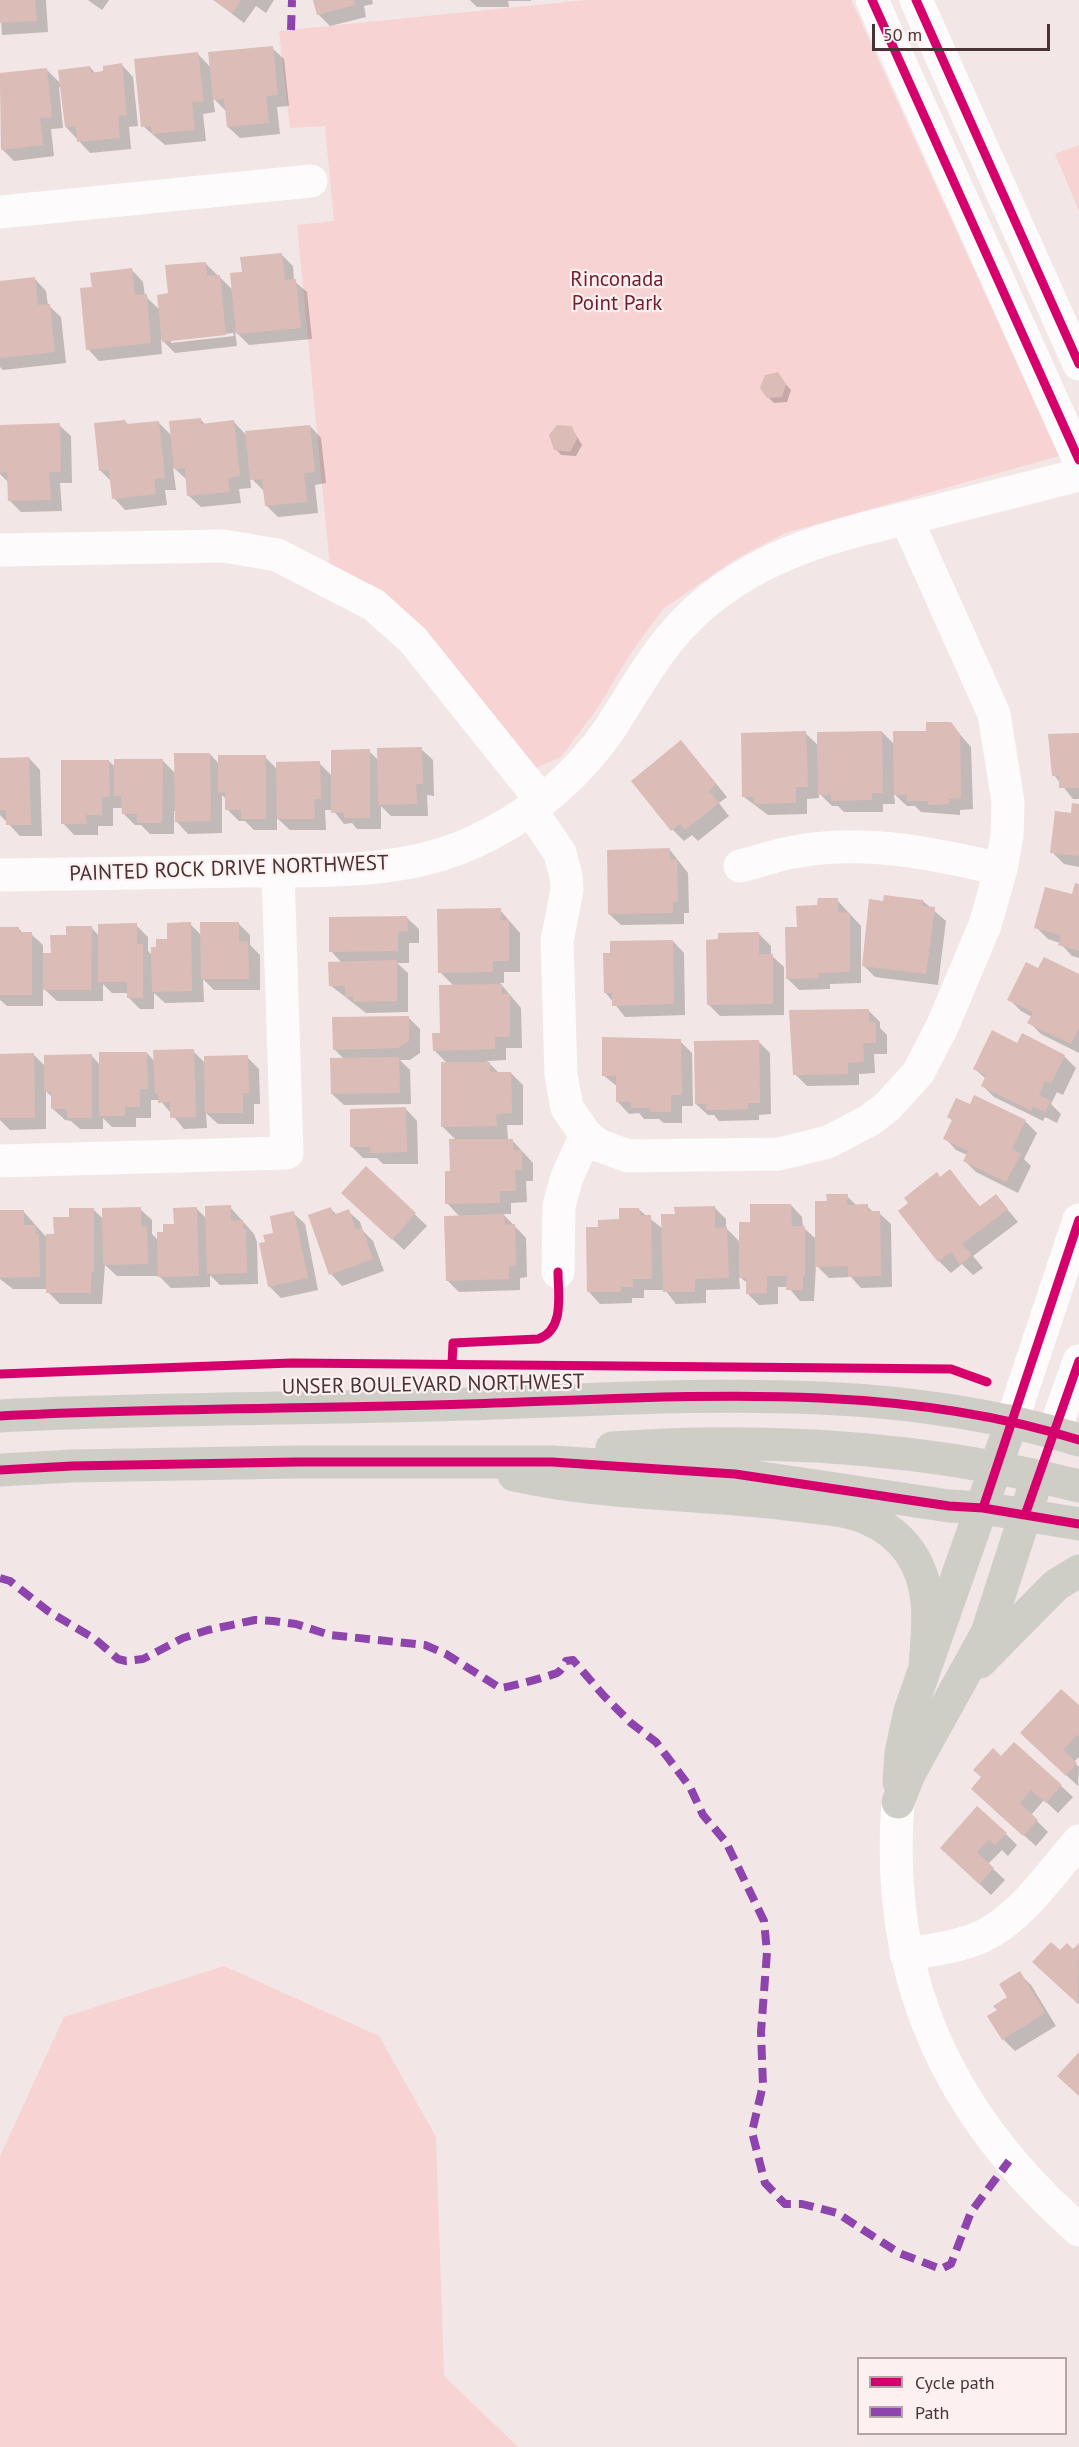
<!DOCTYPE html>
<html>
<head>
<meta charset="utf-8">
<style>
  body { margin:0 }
  #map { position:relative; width:1079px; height:2447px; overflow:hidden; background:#f2e6e6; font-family:"PT Sans",sans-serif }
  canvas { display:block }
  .legend { position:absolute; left:857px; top:2357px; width:210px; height:78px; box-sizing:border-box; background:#fdf0f1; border:2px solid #b5a4a5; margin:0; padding:8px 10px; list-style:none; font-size:18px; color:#493334 }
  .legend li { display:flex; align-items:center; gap:12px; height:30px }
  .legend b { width:30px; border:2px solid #b5a4a5 }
  .scale { position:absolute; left:872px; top:24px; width:178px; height:27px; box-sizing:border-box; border:3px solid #493334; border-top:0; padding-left:8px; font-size:18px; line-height:21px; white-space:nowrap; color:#493334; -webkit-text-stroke:4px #fdf0f1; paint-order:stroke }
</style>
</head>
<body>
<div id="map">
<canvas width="1079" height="2447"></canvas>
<ul class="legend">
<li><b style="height:8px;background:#d6006c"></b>Cycle path</li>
<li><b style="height:8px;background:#8e44ad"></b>Path</li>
</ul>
<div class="scale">50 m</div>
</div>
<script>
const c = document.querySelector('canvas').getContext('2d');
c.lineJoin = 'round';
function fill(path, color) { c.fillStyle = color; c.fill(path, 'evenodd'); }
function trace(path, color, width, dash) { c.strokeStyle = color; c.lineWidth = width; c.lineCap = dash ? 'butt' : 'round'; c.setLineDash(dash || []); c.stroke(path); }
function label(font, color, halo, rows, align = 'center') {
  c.font = font + ' "PT Sans",sans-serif'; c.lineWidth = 4.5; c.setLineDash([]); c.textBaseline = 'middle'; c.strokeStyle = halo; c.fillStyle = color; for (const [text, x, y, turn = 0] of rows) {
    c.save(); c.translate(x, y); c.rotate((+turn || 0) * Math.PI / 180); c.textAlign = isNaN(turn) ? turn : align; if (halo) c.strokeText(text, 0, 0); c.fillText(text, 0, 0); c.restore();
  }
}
fill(new Path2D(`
  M585,0H851L1059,456L785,533L734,560L663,609L630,654L599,706L561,757L529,771L330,567L297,225L334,221L325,126L290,128L279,31Z
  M1079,145V211L1055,154Z
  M224,1966L379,2036L436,2137L444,2376L518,2447H0V2156L64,2017Z`), '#f7d3d4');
fill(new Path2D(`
  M0,0H46L48,32L2,35Z
  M88,0H109L102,10Z
  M214,0H274L266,13L256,6L244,23Z
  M315,0H372L373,4L364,6L366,17L330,26L319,15Z
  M470,0H531V1H508L509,7H477Z
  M272,48L284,59L289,106L277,107L280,134L240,138L228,127L227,112L213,98L215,112L203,114L206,141L165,145L143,126L198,54L211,68Z
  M122,65L133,77L138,126L129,127L131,149L90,153L66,127L62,87H59L63,128L51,129L54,156L14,161L2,149L0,74L47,70L62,85L90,67L96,74Z
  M281,254L293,266L294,281L307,292L312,339L249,345L235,331L237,346L175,353L161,339L162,354L99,361L88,349L93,288L132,270L143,282L145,296L160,310L169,295L205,263L233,290L243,274ZM233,333L234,336L171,343V340Z
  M35,279L46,291L48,305L61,317L66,363L3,370L0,367V283Z
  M777,374L791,390L787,402L774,403L768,397Z
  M200,419L206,425L234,422L247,436L310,426L321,438L326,483L315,485L318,513L278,517L266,505L264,491L250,477L251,488L239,489L241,503L201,507L189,496L187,480L173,467L176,490H165L167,505L125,510L114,498L112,482L100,470L125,421L129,426L159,423L172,436Z
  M59,425L71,436L72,483H60L62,511L21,512L9,500V483L0,474V426Z
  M571,427L582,445L576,456L561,455L556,449Z
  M950,723L971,747L973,809L960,810V815L921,812L915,806H907L894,794L895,804H883V812H844L838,806H832L819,793V798L807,799V814L768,815L744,797L805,733L819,746L882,732L895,745Z
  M1079,725V799H1073L1054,775L1079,735Z
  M421,749L433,760L434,796L427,795L428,816H391L381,806V829H357L352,823L344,824L333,810H325L326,830H290L277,818V830H254L245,821H239L227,809V800L222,795V833L188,834L177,822L176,811H174V834H150L141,825H135L123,813V808H113V826H98V835H74L63,823L109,761L116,768L162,760L176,774L210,754L219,764L265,757L277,769L319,763L332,776L369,751L379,761Z
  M692,754L727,797L719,803L729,816L698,841L692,835L684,841L673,830Z
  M29,758L40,770L42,836H20L0,815V759Z
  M1079,805V867L1064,864L1052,852Z
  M670,850L688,873L689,913H684V924L621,925L609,914Z
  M1079,885V958L1072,956L1060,943L1048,939L1036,927L1073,896Z
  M837,900L861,926V983L830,984V989L799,990L787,978L799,928L819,907Z
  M923,901L946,921L938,985L875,977L863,965L884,903Z
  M500,910L520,933V972H504V983H500L521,1008L522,1048H506V1060L487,1061L499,1073H511L523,1085V1125H507L508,1140H512L533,1163V1181H526L527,1202L511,1203V1214H503L526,1238L527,1277L520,1278V1290L459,1292L447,1280L460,1217L447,1203L457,1141L443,1127L448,1064L434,1050L442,1034L454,986L440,972Z
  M407,918L419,929V943H409V963H397L408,973V1012L366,1013L330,985L342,963L331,951Z
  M238,923L250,935V945L260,955V990H214L203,979L204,1002L165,1003L154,993V1009H140L128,997V993H112L103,984V1001H57L43,988V1006H7L0,1000V928H18L24,934H31L43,945V954H52L67,937L91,927L99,936L136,925L148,937V951L152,955L190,924L202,936Z
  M759,934L771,946V955L784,967V1015L720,1016L708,1004Z
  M673,941L684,953L685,1015L625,1017L605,992Z
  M1039,970L1079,976V1053L1041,1034L1029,1022L1032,1017L1021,1011L1009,999Z
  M868,1010L880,1022V1028L887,1035V1054H874L875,1073L859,1074V1085L807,1086L795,1074Z
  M408,1017L420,1029V1053L410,1060H400L410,1070L411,1104L344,1105L332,1094L345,1060L334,1049Z
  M1022,1035L1064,1056L1076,1068L1063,1095L1057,1092L1051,1104L1061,1114L1057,1123L1045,1117L1043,1121L994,1097L983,1086L986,1079L975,1069L1018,1045Z
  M680,1041L692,1053L693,1106H682V1123H664L659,1119H644L639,1113L629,1114L618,1102V1087L603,1075Z
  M758,1041L770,1053L771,1114L759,1115V1120L719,1121L714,1115H708L696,1104Z
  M193,1051L205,1063L247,1057L259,1069L260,1104H254V1124H218L206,1113L207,1128L184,1129L160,1100H151V1118H136V1127H112L103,1118V1129H80L71,1121L65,1120L53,1109V1098L46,1091V1129L10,1130L0,1120V1055H34L45,1066L92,1056L100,1065L147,1053L155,1062Z
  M970,1106L1025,1121L1037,1133L1024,1159L1031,1166L1018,1193L976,1172L964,1160L967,1155L956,1150L945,1138L953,1121L949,1117Z
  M406,1109L417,1121L418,1164H383L377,1158H363L352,1147Z
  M366,1168L427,1226L404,1250L355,1204Z
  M950,1171L981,1208L996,1196L1018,1222L973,1256L983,1268L973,1275L962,1264L951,1273L939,1261L941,1178Z
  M847,1196L857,1206H867L874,1213H879L891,1224L892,1287L861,1288L851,1277L829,1278L816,1265L814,1301H800L788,1287H778V1304L759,1305L747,1293V1283L739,1276L740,1289L706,1290V1303L676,1304L665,1290H644V1298H632V1303L600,1304L589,1292L600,1228L621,1221L638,1209L663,1229L676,1215L714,1207L726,1219V1228L741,1243L751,1223L791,1205L802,1217L803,1227L817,1240L828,1202Z
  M230,1207L254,1234L257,1242L258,1284L220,1285L210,1275V1287L171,1288L159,1276H117L105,1265L102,1304H60L48,1292V1289H13L0,1279V1212L23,1211L48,1239L55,1236L70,1218L93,1209L104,1220L140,1209L152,1220V1234L159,1241L164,1233L197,1209L207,1219Z
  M330,1208L337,1215L348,1211L360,1222L363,1231L373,1241L384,1271L342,1286L331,1274Z
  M293,1213L305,1224L318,1290L281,1298L269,1286L267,1243Z
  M1079,1707V1757L1074,1762L1079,1767L1078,1786L1034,1745Z
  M1001,1758L1061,1786L1073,1797L1058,1813L1044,1800L1031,1815L1048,1832L1036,1846L985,1801Z
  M1006,1834L1017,1845L1008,1856L1002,1850L988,1864L1005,1880L991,1895L942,1848Z
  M1079,1945V2004L1046,1974L1060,1953L1074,1951Z
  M1019,1973L1031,1985L1056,2026L1015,2051L1003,2039L989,2017L999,2011L1010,1997Z`), '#0003');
fill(new Path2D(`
  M0,0H35L37,21L0,23Z
  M213,0H241L232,13Z
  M313,0H354L355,5L317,15Z
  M273,46L278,95L266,96L269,123L227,127L224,99L213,100L208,52Z
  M198,52L204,101L192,102L195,130L152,134L151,126L141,127L134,59Z
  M122,63L127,115L118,116L120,138L77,142L76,126L65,127L58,70L90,66L91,73L103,71V66Z
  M47,68L52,117L40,118L43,145L1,150L0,73Z
  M282,253L285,280L296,279L301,328L236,334L230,273L242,272L240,257Z
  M206,262L207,276L220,275L226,335L162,342L157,295L168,293L165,265Z
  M132,268L135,295L147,294L151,343L86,350L80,288L92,287L90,273Z
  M35,277L38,305L50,304L55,352L0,358V281Z
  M778,372L786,384L782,397L767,398L760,388L765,375Z
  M201,418V424L234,420L240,476L228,478L230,492L187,496L185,468L174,469L169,421Z
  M125,420L126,424L159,421L165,478L154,479L156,494L112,499L109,470L99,471L94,423Z
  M60,423L61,472H49L51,500L8,501L7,472L0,473V425Z
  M310,425L315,472L304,473L307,502L265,506L262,479L250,480L245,431Z
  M557,425L572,426L577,439L570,452L554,450L549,435Z
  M926,722H951L960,734L961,798L949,799V804L928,805V801H907V795H894L893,731H926Z
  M806,731L808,787H796V803L754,804V797H742L741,733Z
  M882,731L883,793H872V800L831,801V795H818L817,732Z
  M1079,733V788H1059V776H1052L1048,734Z
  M681,740L716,784L709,791L719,803L685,830L680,824L671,831L631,781Z
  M422,747L423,784H416L417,804L378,805L377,748Z
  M370,749V818H344V812L331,813V750Z
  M174,753H210L211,821L175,822Z
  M218,755H266V819H241V810H225V792L218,793Z
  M29,757L31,825H6V810H0V758Z
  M114,759H163L162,823H137V814H122L121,796H114Z
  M61,760H109L110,797H102V815H86L87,824H61Z
  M320,761L321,799H314L315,819H277L276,762Z
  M1072,803L1079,804V856L1050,853L1055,811L1071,813Z
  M670,848V860L677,859L678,902H673V913L608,914L607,850Z
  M1075,883L1079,884V951L1058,945L1061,935L1034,928L1045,887L1072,894Z
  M884,895L923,900L922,906L935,907L926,974L862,966L869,899L883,901Z
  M818,898H838V912L850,913V972L819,973V978L786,979L785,927H797L796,906L817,905Z
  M501,908V920H509V961H493V972L438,973L437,909Z
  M407,916L408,931L398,932V951L329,952V917Z
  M191,922L192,991L152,992L151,947H156V939H167V923Z
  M200,922H239V942L248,941L249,979H201Z
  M137,923V944H143V998H127V982H98V924Z
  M66,926H92L91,990H43V953H51L50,935H66Z
  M0,927H19V932H32V995H0Z
  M759,932V954H773V1004L707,1005L706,940L718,939V933Z
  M673,940L674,1004L612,1006V993H604L603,953H610V941Z
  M1044,957L1079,974V1028L1071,1044L1027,1023L1033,1012L1007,1000L1026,962L1038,968Z
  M397,960V1001L353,1002V997H345V986H329L328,962Z
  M502,984V994H510V1037H495V1049L433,1051L432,1033H440L439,985Z
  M869,1009V1022H876V1043H863L864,1062L848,1063V1074L793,1075L789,1010Z
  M409,1016V1041L398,1048L333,1050L332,1017Z
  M992,1030L1017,1043L1022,1033L1065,1055L1051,1084L1045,1081L1039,1095L1051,1101L1045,1112L1033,1106L1031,1111L981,1086L986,1075L973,1069Z
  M602,1037L681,1039L682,1095H671V1112H651L650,1108H631V1102H616V1076H602Z
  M759,1040L760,1103H748V1109L726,1110H706V1104H695L694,1041Z
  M194,1049L196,1117L170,1118V1102L158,1103V1094H155L153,1050Z
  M99,1052H147L148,1089H140V1107H125V1116H99Z
  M34,1053L35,1118H0V1054Z
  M92,1054V1118H67V1109H51V1092H44V1055Z
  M248,1055L249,1093H243V1113H205L204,1056Z
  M399,1057L400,1093L331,1094L330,1058Z
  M441,1062H490V1072H511L512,1113L496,1114L497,1126L441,1127Z
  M974,1095L1026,1120L1012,1149L1021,1154L1006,1182L963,1161L968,1151L943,1139L952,1120L947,1117L956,1098L970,1104Z
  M406,1107L407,1152L370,1153V1147H350V1109Z
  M449,1139H513V1150H522V1170H515L516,1191H500V1203L445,1204V1171H450Z
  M366,1166L416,1213L392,1240L341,1193Z
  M950,1169L979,1207L996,1194L1008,1209L962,1244L972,1255L960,1265L951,1252L938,1262L898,1211L908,1203L904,1198L919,1186L937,1172L940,1177Z
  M826,1194H848L847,1205L868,1204V1211H880L881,1276L848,1277V1266L815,1267V1201H827Z
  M750,1204H791L792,1226H805V1276H803V1290H786L787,1276H767V1293L746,1294V1278H739V1222H750Z
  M231,1205V1221L243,1220V1229H246L247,1273L207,1274L205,1206Z
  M715,1206V1228L727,1227L729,1278L695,1279V1292H663L661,1214H675L674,1207Z
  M141,1207V1227H147L148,1264L103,1265L102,1208Z
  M197,1207L199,1276L158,1277L157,1232H163V1224H174L173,1208Z
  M331,1207L333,1215L349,1209L356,1230L362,1228L373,1259L329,1275L308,1215Z
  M69,1208H94V1272L91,1273V1293H46V1234H54L53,1217H69Z
  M619,1208H639L640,1215H651L652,1279H633V1287H621V1292H587L586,1227H598V1220L619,1219Z
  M0,1210H24V1225H36V1234H39L40,1277L0,1278Z
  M294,1211L308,1278L268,1287L259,1243L265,1242L263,1235L273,1233L270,1216Z
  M504,1214L505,1225L515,1224L516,1266H509V1279L446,1281L444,1216Z
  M1061,1689L1079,1705V1736L1077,1735L1063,1750L1077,1763L1066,1776L1020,1733Z
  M1014,1742L1062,1785L1046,1803L1031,1790L1020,1803L1038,1820L1023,1836L971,1789L981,1777L973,1770L993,1748L1001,1756Z
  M977,1806L1007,1833L995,1845L989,1839L977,1852L994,1868L979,1884L940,1848Z
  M1051,1942L1060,1950L1067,1943L1073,1949L1079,1943L1078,2004L1032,1962Z
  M1020,1971L1045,2013L1002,2040L987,2016L997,2010L993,2006L1007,1997L999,1984Z
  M1079,2052V2096L1057,2076Z`), '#dbbcb6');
trace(new Path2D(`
  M872,0L1079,460
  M916,0L1079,364
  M0,212L311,181
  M0,550L224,546L277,555L374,605L413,640L542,801
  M530,809L560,853L566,876L567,890L557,941L561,1075L567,1108L586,1135L598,1145L628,1156L779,1154L828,1142L870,1120L888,1106L918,1073L942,1027L985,925L1001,869L1007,836L1008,802L994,714L906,518
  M740,866C760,861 779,854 799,851C868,839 935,854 1001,869
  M0,875C81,874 163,873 244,871C319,870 396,875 467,845C525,820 576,779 611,727C638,685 660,643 698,609C765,550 840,534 925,514C977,501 1028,488 1079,475
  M0,1161L287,1153L278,871
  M558,1272L559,1206L567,1177L586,1135
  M1012,1421L1079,1220
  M1054,1432L1079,1361
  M898,1802C884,1977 948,2115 1079,2230
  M906,1954C932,1950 959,1947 983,1936C1022,1917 1051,1873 1079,1841`), '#fdfbfb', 33);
trace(new Path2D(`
  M0,1416C156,1408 312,1409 468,1404C670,1398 884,1378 1079,1440
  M612,1448C769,1437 926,1447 1079,1486
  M0,1470L72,1466L296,1462H552L735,1474L949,1506L983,1508L1079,1524
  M514,1475C603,1495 695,1493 786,1504C812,1508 842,1508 866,1518C883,1525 899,1537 909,1551C934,1586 928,1626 925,1666
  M980,1662L1056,1585L1079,1571
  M899,1782L901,1753L910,1711L1012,1421
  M898,1802L909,1774L987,1633L1032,1494`), '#cecec7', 33);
trace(new Path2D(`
  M291,30L292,0
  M0,1578L10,1581L48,1611L95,1639L118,1659L126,1661L143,1659L183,1638L208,1630L255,1620L273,1621L296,1624L330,1635L425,1645L446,1654L500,1688C507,1688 550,1676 557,1673C562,1670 563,1666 566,1661L573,1660L604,1696L631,1723L656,1742L690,1787L703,1815L726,1842L764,1921L767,1952L761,2032L763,2085L752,2132L765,2183L785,2204H802L837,2213L899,2253L941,2269L951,2264L971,2212L1009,2161`), '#8e44ad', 8, [15, 8]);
trace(new Path2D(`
  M872,0L1079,460
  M916,0L1079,364
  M452,1364L453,1343L538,1339C565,1330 558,1294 558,1272
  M0,1374L292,1363L951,1369L987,1382
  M0,1416C156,1408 312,1409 468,1404C670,1398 884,1378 1079,1440
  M0,1470L72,1466L296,1462H552L735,1474L949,1506L983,1508L1079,1524
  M983,1508L1079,1220
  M1025,1515L1079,1361`), '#d6006c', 9);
label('21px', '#721c2b', '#fdf0f1', [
  ["Rinconada",617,280],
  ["Point Park",617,304]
]);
label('21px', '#493334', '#fdf0f1', [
  ["PAINTED ROCK DRIVE NORTHWEST",229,869,-2],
  ["UNSER BOULEVARD NORTHWEST",433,1385,-1]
]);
</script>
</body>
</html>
